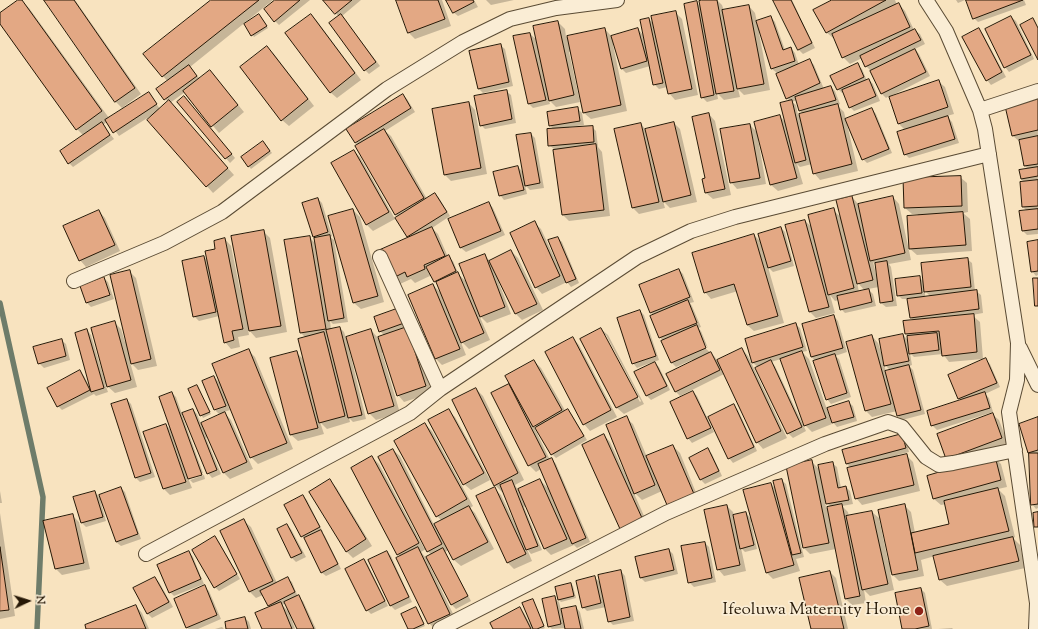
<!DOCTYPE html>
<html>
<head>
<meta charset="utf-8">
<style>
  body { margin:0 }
  #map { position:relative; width:1038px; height:629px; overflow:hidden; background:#f8e3bf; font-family:"Sorts Mill Goudy",serif }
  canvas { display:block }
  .north { position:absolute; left:8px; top:581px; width:40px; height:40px; -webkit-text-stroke:3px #faedd5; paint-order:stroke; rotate:86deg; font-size:11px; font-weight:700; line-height:16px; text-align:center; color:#261806 }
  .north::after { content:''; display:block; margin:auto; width:14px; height:18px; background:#261806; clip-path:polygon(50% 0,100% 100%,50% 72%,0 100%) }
</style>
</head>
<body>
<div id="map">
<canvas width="1038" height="629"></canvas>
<div class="north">N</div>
</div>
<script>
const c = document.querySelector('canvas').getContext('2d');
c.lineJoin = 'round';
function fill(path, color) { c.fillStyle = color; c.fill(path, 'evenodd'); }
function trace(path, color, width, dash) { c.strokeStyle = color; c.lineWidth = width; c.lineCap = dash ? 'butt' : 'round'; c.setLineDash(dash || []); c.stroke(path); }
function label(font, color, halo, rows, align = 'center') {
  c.font = font + ' "Sorts Mill Goudy",serif'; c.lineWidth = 3.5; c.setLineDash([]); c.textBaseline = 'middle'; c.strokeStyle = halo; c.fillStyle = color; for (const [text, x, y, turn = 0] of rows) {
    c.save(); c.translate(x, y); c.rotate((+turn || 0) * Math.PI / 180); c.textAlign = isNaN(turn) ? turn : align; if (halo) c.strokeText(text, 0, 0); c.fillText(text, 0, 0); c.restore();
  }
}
fill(new Path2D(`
  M20,0L29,8L109,118L149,93L160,109L168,102L157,89L168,82L145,54L212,0H273L190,67L200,79L210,71L244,112L219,133L185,92L170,103L234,175L213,193L148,120L153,116L152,115L119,136L108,121L103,125L114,139L73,167L69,163L84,136L77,129L0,23V14Z
  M45,0H75L141,94L122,108L115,101Z
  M277,0H310L279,25L275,21Z
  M325,0H361L342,16L380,66L369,74L365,70L339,17Z
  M397,0H442L451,26L415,39L409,33Z
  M447,0H474L478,7L458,16L453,12Z
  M486,0H514L491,5Z
  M708,0H717L722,5L724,11L749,6L755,13L757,22L771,17L775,22L785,50L791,48L795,53L799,65L810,61L814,65L824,89L831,87L835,91L840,104L837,105L844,112L846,120L872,109L876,114L892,153L867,163L863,159L848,123L847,124L858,171L820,180L814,173L812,164L800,167L797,164L803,184L778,191L771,185L759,139H758L766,184L737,189L731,182L750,125L757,132L780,116L786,123L790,101L787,98L782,71L777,73L772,69L760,32L759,33L770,90L744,95L738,89L740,97L724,100L717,93L718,99L707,102L702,97L696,2L701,7ZM797,100L800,111L803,114L798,115L796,105L792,102Z
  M775,0H792L815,48L803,54L798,49Z
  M834,0H895L897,5L899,4L905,11L914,30L920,34L925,44L915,49L919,54L930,76L891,96V97L938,81L945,87L954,114L947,116L952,122L959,143L909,158L905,154V130L899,124L889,96L886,98L882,94L871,71L866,66L862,58L850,64L843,57L834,38H833L826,32Z
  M956,0H965L958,3Z
  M967,0H1024L1026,5L978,22L974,18Z
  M675,12L682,19L698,95L675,100L669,93L667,87L659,89L654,84L650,66L626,73L622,69L615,45H613L627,111L591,119L584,113L571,51L569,52L580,102L556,107L548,99L550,104L533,108L529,104L530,34L537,40L558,22L565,29L566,37L605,29L612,37L638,29L644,36L649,19L654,24Z
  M311,15L317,21L361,80L337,98L330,92Z
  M261,17L268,28L254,37L245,24Z
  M1011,17L1016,21L1034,59L1009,72L1005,67Z
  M978,29L983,34L1006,77L991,85L987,80Z
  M500,45L505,49L513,86L483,93L479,89L471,52Z
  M267,48L274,54L314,106L289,126L282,120Z
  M857,65L862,69L867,81L869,80L873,84L880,101L854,111L850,107L844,92L842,93L838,89Z
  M506,91L511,95L516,123L485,129L481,125Z
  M403,95L407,99L415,112L385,131L391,136L427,199L435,194L439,198L450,216L432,228L438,234L448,257L453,261L459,275L468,283L484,255L490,261L511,251L518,258L543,310L522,320L516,314L501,282L499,283L511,314L487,323L479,315L490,340L469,349L460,340L466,355L442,365L436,359L410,295L433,285L442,294L437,284L432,275L415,283L411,279L400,284L393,277L409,238L356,143Z
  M1038,99V234L1027,235L1023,231L1027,211L1023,207L1025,183L1021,179L1029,170L1025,166L1020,142L1013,136L1006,107Z
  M188,101L235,158L230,163L179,102Z
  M469,103L475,110L487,174L451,181L444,174Z
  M577,108L582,113L584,125L569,127L570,129L592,127L596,131L598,147L602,152L610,216L569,221L563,215L554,149L549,145L554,130L550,125Z
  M709,114L715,121L731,195L713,199L706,193Z
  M674,123L680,129L697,202L670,208L663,201L665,208L639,214L633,208L641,124L646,130Z
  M531,134L535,138L544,188L530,190L525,185L527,194L504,200L500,195L518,167L524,173Z
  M265,144L272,153L251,169L242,157Z
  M354,151L360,157L395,219L373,231L367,225L332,163Z
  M960,177L967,183L968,212L963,213L970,219L972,251L917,255L909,248L918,214H912L905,208Z
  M852,197L859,205L893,197L899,204L911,260L889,264L891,267L897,306L886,307L881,303L879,287L868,289L873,294L876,306L845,313L841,309L839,300L835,301L830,295L835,313L816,318L810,312L805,221L813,228L833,210L842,218ZM873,262L876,265L877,273L876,274ZM857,282L865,291L859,292Z
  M318,199L322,203L332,236L330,237L334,240L348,322L333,324L330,321L331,330L340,328L344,332L346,338L371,330L378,338L385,336L380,331L402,308L413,335L432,393L404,402L398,395L384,352L382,353L400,413L376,420L369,413L350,349H349L366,419L353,422L349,418L350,422L327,429L320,422L324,434L298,441L291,435L271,359L296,352L305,361L306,338L301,333L309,237L316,244L303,203Z
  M489,203L493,208L505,235L466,252L461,248L450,220Z
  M353,210L360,217L384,302L361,309L354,303Z
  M99,211L105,218L120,251L86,267L80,260Z
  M535,223L541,229L557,263L558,262V238L562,242L579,283L571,287L567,282L542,294L536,287Z
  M781,228L785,232L794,266L773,272L768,267L784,323L754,331L747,325L738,291L711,299L705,292L754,235L762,243Z
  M263,231L270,238L287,332L256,338L248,329L249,335L238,337L240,347L231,349L225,342L219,316L199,321L194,316L204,257L208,261L225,239L231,246L240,290H242Z
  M1038,241V275L1036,276L1032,271Z
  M967,259L972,263L975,291H976L981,295L983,313L972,315L980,322L983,359L949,362L943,354L914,357L910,353L912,365L909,366L913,370L925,414L902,420L898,416L897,411L872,417L866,411L847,343L872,336L878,343L881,352L903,335L909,341L908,336L906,334L914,321L911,318L908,299H902L898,295L919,277L924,282ZM925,291L931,297H925ZM884,364L891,371L886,372Z
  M679,270L683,274L694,302L690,303L692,306L701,327L698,328L701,331L708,348L704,343L702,345L715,357L717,361L742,349L748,356L787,438L763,449L757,442L724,374L680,396L676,392L692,362V360L676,367L672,363L663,341L660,337L654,315L651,313L640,286Z
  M129,271L136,278L157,366L138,370L130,362L137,387L115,393L105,384L108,392L96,396L94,394L62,410L58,406L80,372L84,376L90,388L87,330L91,335L105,381H107L114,322L121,329L125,342H126Z
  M104,278L108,282L114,299L91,307L87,303Z
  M640,311L644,315L659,360L654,362L659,367L670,390L651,400L647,396L653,362L637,368L633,363Z
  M834,316L838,321L847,352L835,356L839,359L851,397L831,404L827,399L816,361L811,357Z
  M795,324L800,328L807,351L802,352L809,359L829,415L848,402L853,406L857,421L837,427L831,420L832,424L812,432L805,425L781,359L771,362L775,366L806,431L793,438L788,433L758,367L753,363Z
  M601,329L608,335L644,404L624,414L617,408L581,339ZM604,335H606L641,401L640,402Z
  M573,338L579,345L617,417L590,431L584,424Z
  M61,340L66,344L70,360L44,368L39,363Z
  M248,350L255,357L293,449L258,464L251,457L230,405L228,406L230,410L224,412L231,420L253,469L230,479L224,473L208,437L206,438L221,474L212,478L208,473L184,414L182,415L203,473L190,478V480L188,478L192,488L170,495L164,489L145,433L166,425L172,431V393L176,397L182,414L193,410L197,414L201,424L220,415L215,410L204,381L214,377L221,384Z
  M986,360L990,364L1000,387L985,394L989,398L993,412L937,430L932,425L961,401L949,376Z
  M534,361L541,368L566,412L568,411L572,415L587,440L556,458L552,454L534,424L533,425L550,460L552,459L556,464L590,542L577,548L574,545L551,555L545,549L526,506L524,507L542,550L531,554L527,549L532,561L514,569L508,563L495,489L501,495L517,528H518L503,491L502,492L495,485L476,389L483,396L524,480L515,485L518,490L540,480L550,490L541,469L536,472L529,465L493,393L511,384Z
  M197,386L211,414L203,418L189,390Z
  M693,392L697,396L714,432L692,443L688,438Z
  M127,400L131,404L155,477L140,482L136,478L112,405Z
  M734,405L738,410L757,451L733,463L729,458Z
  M448,410L455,417L490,480L471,490L464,484Z
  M992,414L999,420L1008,444L947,459Z
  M626,418L633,424L647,457L673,446L680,453L699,500L662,491L642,500L633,491L648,525L627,535L604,435L610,442L629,482H630Z
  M1038,418V508L1036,509L1032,504L1029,452Z
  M425,424L432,431L473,506L470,508L475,513L494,549L461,566L454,560L449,550L445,552L471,601L456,609L452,605L431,563L429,564L456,620L435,629L429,623L401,557L398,554L372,457L379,464L424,548H426L393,450L400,456L434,525L442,521L437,516ZM426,549L432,556L426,558L421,552Z
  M906,440L909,452L897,455L898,457L906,455L913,462L920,491L862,505L856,498L851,468L847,464Z
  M707,450L712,454L722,476L705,484L701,480L690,458Z
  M994,457L1001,464L1007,487L998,489L1005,496L1015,537L1013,538L1020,545L1025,568L947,586L940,580L935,556L921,560L924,576L899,581L890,572L894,590L870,596L864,590L866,603L852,605L846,599L836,549L810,554L804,548L811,461L820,470L832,463L837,467L841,488L846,487L850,491L853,504L842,506L848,512L849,517L872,512L879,518L888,561H890L904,505L911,512L915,533L950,525L946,504L941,505L934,499L928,476ZM825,501L831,507L826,508Z
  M204,475L205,479L193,483L190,480Z
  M781,480L786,484L804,557L796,559L800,571L773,579L766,572L753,522H751L757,549L745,552L741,548L746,571L724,576L718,569L727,506L733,512L734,516L746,513L752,520L771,484L776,489Z
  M330,481L336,487L372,546L353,558L347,552L310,492Z
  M121,488L125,492L141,539L121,546L116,542Z
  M0,491L2,503H0Z
  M95,492L101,499H100L106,521L86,527L82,523L75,498Z
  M303,496L307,500L323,532H322L325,536L341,569L326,576L321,572L306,541L302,536Z
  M0,513L15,616L0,619Z
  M72,515L79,522L90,569L62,575L56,569Z
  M244,521L251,527L277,583L287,578L292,582L298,597L303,601L316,629H298L291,615H290L295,629H263L271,608L263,595L256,598L250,592L221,532ZM286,603L290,613L282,605Z
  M287,525L291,529L306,557L296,562L292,558L278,530Z
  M215,538L219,542L240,579L219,591L215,587Z
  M705,543L709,547L716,582L694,587L689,582Z
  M669,550L673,554L678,574L645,582L641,578L636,557Z
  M189,552L193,557L204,584L174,596L170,592Z
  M387,552L391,556L412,602L395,610L391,606L370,560Z
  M364,560L368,565L388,606L371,614L367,610Z
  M621,571L625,576L634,621L613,625L609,621L606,607L587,611L583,607L595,578L601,583Z
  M830,572L836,578L848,629H812Z
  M155,578L159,582L173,607L152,618L148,614L134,589Z
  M571,584L573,586L576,598L561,602L559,600L556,588Z
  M204,587L209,591L221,619L198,629H189L187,628Z
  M921,589L925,593L932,629H903Z
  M555,598L559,602L561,610L576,607L580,612L584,629H566V628L552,629L549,626Z
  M532,600L545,628L543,629H494L520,609L524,613L530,624L531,623Z
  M136,606L142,613L149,629H87Z
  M416,608L425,626L418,629H409Z
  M245,618L249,622L251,629H227Z
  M222,627L224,629H215Z
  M952,628L953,629H938Z`), '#0003');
trace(new Path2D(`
  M0,303L43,497L37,629`), '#6e7c6a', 5.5);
const building = new Path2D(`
  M18,0H22L102,111L76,130L0,24V13Z
  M44,0H74L135,88L115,102Z
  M211,0H259L162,77L143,54Z
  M275,0H300L274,22L264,9Z
  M323,0H352L335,14Z
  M396,0H438L445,19L408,33Z
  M446,0H473L474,2L453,13Z
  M702,0H717L734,91L716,94L699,1Z
  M773,0H791L812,43L798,50Z
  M832,0H886L826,33L813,10Z
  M966,0H1023L973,19Z
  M697,1L714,95L701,98L684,4Z
  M899,3L910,27L842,58L832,34Z
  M749,5L764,84L737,89L722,10Z
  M676,11L692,89L668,94L651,16Z
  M259,14L267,26L251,36L244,24Z
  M311,14L355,73L330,93L285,33Z
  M341,14L376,62L364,71L329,23Z
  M771,16L783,50L791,47L795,61L771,69L756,21Z
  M1011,16L1031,55L1004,68L985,29Z
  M649,18L663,83L653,85L640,20Z
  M1033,18L1038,28V60L1020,25Z
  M558,21L574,95L549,101L533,26Z
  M605,28L621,105L583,113L567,36Z
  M638,28L647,61L621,69L611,36Z
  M979,28L1002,72L986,81L962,37Z
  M915,29L921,40L865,67L860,56Z
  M530,33L546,100L528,104L513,36Z
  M501,44L509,82L478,89L469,51Z
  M267,46L308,99L281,121L240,67Z
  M915,49L926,72L881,94L870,71Z
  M810,59L820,83L786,99L776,74Z
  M858,63L864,77L837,90L830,76Z
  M189,65L197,76L164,100L156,89Z
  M210,70L238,105L211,127L183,91Z
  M869,79L876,96L849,108L842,90Z
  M939,80L948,107L898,124L889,97Z
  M831,86L836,100L799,111L795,97Z
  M507,90L512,119L480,126L474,96Z
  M149,92L157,104L113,133L105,120Z
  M403,94L411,108L355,143L346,129Z
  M184,96L232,154L225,159L177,102Z
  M1038,98V130L1012,136L1005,106Z
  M169,100L228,168L206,187L147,120Z
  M792,100L806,160L795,163L780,103Z
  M469,102L481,168L444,175L432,109Z
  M838,104L852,164L813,174L799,114Z
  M578,107L580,121L549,126L547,112Z
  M872,108L889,149L862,160L845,119Z
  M709,113L725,189L705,193L702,179L705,178L692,117Z
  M780,115L797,178L770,185L754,122Z
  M948,116L955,139L904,155L897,132Z
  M102,122L110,135L68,164L60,151Z
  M674,122L691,195L663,202L645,129Z
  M641,123L659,202L632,208L614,129Z
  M750,124L760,178L730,183L720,129Z
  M593,126L594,142L548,146L547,129Z
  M384,129L424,198L395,215L355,146Z
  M531,133L540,183L525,186L516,135Z
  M1038,136V164L1024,166L1019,140Z
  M263,141L270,151L248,167L241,157Z
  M596,144L604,210L562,215L553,150Z
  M354,150L389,212L366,225L331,163Z
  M518,166L524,190L499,196L493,172Z
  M1038,167V176L1021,179L1019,170Z
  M961,176L962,206L904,208L903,178Z
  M1038,180V206L1022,207L1020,182Z
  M435,193L447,212L407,237L395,218Z
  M852,196L873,280L857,284L836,200Z
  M893,196L905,253L870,261L858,204Z
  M318,198L328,232L313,237L302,203Z
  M489,202L501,231L460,248L448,219Z
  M834,208L854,288L828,295L808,215Z
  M353,209L378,296L353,303L328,216Z
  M1038,209V229L1022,231L1019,211Z
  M99,210L115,245L79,261L63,226Z
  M963,212L966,245L909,249L907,216Z
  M805,220L829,307L809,312L785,225Z
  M535,221L560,276L535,288L510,233Z
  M432,227L445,256L424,265L425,269L407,277L405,272L393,278L380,250Z
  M781,227L791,261L768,268L758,234Z
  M264,230L281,326L249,331L231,236Z
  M754,234L778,316L747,325L734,284L704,293L692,253Z
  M330,235L344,318L328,321L314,238Z
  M310,236L326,329L300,333L284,240Z
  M558,237L576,279L566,283L548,240Z
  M225,238L243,329L232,331L234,340L224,343L205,251L215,249L214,241Z
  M1038,240V271L1031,272L1027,242Z
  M511,250L537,304L515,314L489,261Z
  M485,254L505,307L480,317L459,264Z
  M449,255L456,271L434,282L426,267Z
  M204,256L216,312L193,317L182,261Z
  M968,258L971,287L924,292L921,263Z
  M887,261L893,301L880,303L875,263Z
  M679,269L690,297L650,313L639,285Z
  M130,270L151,359L131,364L110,275Z
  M458,272L484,333L461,343L436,282Z
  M920,276L922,293L897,296L895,279Z
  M104,277L110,295L86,303L80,286Z
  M1033,278H1038V306H1035Z
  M433,284L460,349L435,359L408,295Z
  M869,289L872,302L840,310L837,296Z
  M977,290L979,309L910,318L907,299Z
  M688,300L697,323L659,338L650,316Z
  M402,307L407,322L379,332L374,317Z
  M640,310L656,356L632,364L617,318Z
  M974,314L977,352L942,356L939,331L905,334L903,321Z
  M834,315L843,348L811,357L802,324Z
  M115,321L131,380L107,387L91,328Z
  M796,323L803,347L752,363L745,339Z
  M697,325L706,348L671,363L661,341Z
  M340,327L362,415L348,418L326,330Z
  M407,327L426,386L397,396L378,337Z
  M601,328L638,397L616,408L580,339Z
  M87,329L104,388L91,392L75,333Z
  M371,329L394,406L368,414L346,337Z
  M324,332L345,416L319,423L298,339Z
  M937,333L939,350L909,354L907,336Z
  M903,334L909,361L884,366L879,339Z
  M872,335L891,404L865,411L846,342Z
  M573,337L611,410L583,425L545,352Z
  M62,339L66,356L38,364L33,347Z
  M742,348L781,431L756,443L717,360Z
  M249,349L287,443L250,458L212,364Z
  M297,351L318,428L290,435L270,358Z
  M802,351L826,418L804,426L780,359Z
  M711,352L720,370L675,392L666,374Z
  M835,354L847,393L826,400L813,361Z
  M986,358L997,383L958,399L948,375Z
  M534,360L562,410L533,427L505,376Z
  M771,360L802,427L787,434L755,368Z
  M655,362L667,386L646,396L634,372Z
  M909,365L921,410L897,416L885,371Z
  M80,370L90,390L57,407L47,388Z
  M214,376L226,406L214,410L202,381Z
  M509,384L546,457L528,466L491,393Z
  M197,385L210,412L200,416L188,389Z
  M476,388L518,473L494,486L452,400Z
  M693,391L711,428L687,439L670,402Z
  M172,392L202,475L188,479L159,397Z
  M985,392L990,408L931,426L927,411Z
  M127,399L151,473L135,478L111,404Z
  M849,401L854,417L832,423L827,408Z
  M734,404L754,447L728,459L708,417Z
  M193,409L217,470L207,474L182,413Z
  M449,409L484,473L463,485L428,420Z
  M568,409L584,436L551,455L535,428Z
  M225,412L247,462L223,473L201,423Z
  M993,413L1002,438L946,459L937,434Z
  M627,416L655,485L634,494L606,425Z
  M1038,417V450L1028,453L1019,424Z
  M425,423L467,499L436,517L394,441Z
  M166,424L186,482L163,489L143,432Z
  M604,434L642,518L620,529L582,445Z
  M902,434L906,448L846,464L842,450Z
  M673,445L694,494L667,505L646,456Z
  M708,448L719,471L700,480L689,458Z
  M393,449L442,544L427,552L378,457Z
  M1029,453H1038V504L1031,505Z
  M907,454L914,485L855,499L847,468Z
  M372,456L419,543L397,555L351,468Z
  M995,456L1001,480L933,499L927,476Z
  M552,458L586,538L572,544L538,464Z
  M812,460L829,543L803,548L786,466Z
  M833,462L838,488L846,486L849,500L826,504L818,465Z
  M330,479L366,539L346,552L309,492Z
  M540,479L567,539L544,549L518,489Z
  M782,479L801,553L792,555L773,481Z
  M512,480L538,546L526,550L500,485Z
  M771,483L794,565L766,573L743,490Z
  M121,487L138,534L116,542L99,495Z
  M495,487L526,554L507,563L476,496Z
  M998,488L1009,531L915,553L911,533L949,524L944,501Z
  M95,491L103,517L81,523L73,497Z
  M303,495L320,527L301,537L284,505Z
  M842,504L860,596L845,599L827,507Z
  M905,504L918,570L892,575L878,510Z
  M727,505L740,565L717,570L704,510Z
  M469,506L488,542L453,560L434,524Z
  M872,511L888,584L862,590L846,516Z
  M746,512L754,545L740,549L733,515Z
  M1038,512V527H1034L1033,513Z
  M73,514L84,563L55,569L43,521Z
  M244,519L273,581L249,592L220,531Z
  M287,524L302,553L291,558L277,529Z
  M321,530L338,564L321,573L304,538Z
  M215,536L237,574L214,588L192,550Z
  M1013,537L1019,561L939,580L933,556Z
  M705,542L712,578L688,583L681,546Z
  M0,547L9,610L0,611Z
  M418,547L450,614L428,624L396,558Z
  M443,548L468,596L451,605L426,557Z
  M669,549L674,570L640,578L635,557Z
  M189,551L201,579L169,593L157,565Z
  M387,551L409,597L390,606L368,560Z
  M364,559L385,601L366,611L345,569Z
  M621,570L630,617L608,622L598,575Z
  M830,571L844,629H811L799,578Z
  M595,576L601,603L582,608L576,581Z
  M155,577L169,602L147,614L133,588Z
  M288,577L295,592L268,606L260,591Z
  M571,583L574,596L558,600L555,587Z
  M205,585L217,615L186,628L174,599Z
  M921,588L929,626L915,629H902L895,593Z
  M299,595L314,629H297L284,602Z
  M555,596L561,624L548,627L542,599Z
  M533,599L544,626L537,629H533L522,603Z
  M281,602L292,629H262L255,613Z
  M136,605L146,629H86L85,625Z
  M576,606L581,629H565L561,609Z
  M416,607L424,624L413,629H408L401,614Z
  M520,607L531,629H493L490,623Z
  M245,617L248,629H226L225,622Z`);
fill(building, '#e3a884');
trace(building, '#261806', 1);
const minor = new Path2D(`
  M926,0L946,31L980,110L985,129L1018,343L1017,380L1009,412L1037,603L1036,629
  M980,110L1038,91
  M380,257L440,389
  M74,281L164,243L222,212L387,89L463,42L510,19L556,8L617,0
  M1020,348L1038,385
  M146,554L410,413L440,389L637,257L691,231L735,217L989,154
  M440,629L666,513L825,444L888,422L902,427L926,457L939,465L953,463L1015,450`);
trace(minor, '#5a4b34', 16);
trace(minor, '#faedd5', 14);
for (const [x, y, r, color] of [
  [919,611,5,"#8f2418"]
]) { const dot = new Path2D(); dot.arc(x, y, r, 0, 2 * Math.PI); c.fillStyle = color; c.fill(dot); trace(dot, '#faedd5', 1.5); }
label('17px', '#261806', '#faedd5', [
  ["Ifeoluwa Maternity Home",910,611]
], 'right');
</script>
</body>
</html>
